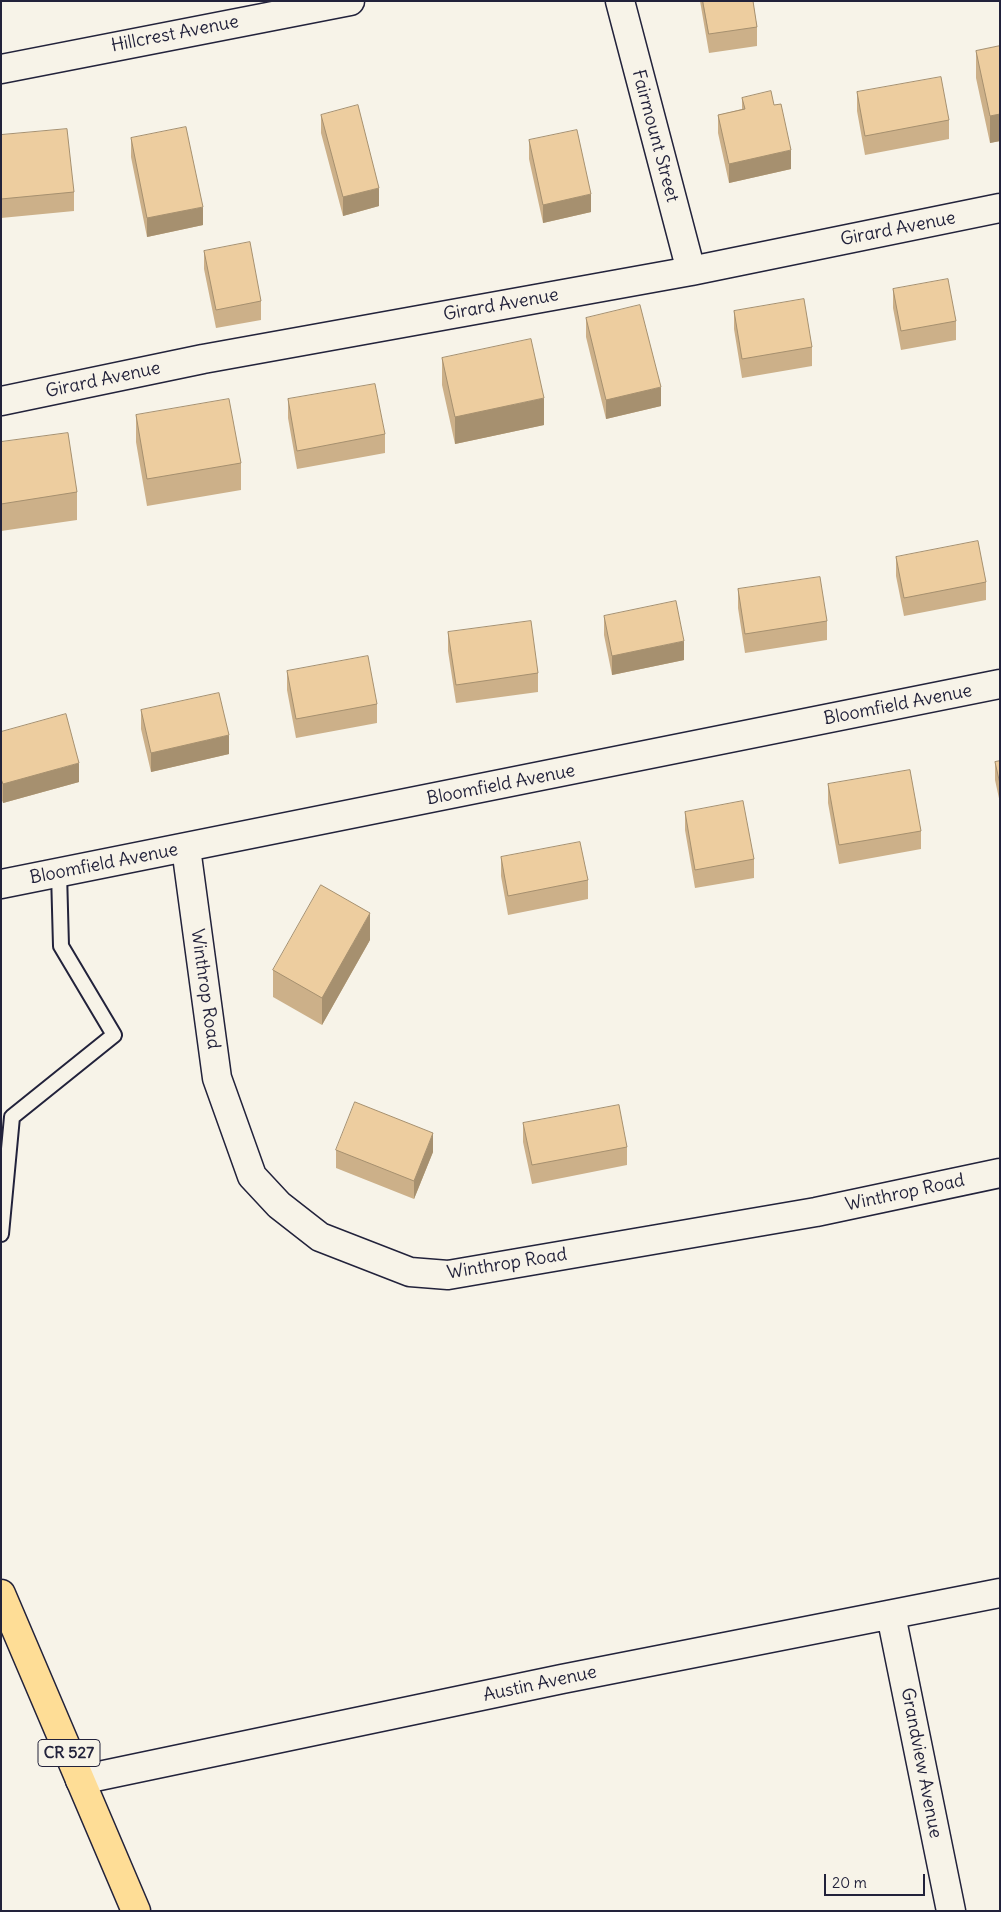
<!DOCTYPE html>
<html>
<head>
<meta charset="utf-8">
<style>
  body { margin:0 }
  #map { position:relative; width:1001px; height:1912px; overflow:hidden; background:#f7f3e8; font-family:Delius,sans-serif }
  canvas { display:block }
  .frame { position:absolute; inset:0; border:2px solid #22223b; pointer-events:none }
  .scale { position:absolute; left:824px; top:1874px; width:101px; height:22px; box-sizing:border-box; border:2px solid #22223b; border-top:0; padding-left:6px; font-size:15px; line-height:18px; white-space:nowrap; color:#22223b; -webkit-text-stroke:4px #f7f3e8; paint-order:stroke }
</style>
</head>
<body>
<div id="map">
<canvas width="1001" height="1912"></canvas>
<div class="frame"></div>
<div class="scale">20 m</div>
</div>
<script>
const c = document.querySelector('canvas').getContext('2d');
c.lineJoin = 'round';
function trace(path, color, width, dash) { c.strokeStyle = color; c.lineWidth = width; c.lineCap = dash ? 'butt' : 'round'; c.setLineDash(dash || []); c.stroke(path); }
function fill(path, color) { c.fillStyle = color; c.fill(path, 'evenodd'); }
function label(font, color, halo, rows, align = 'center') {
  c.font = font + ' Delius,sans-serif'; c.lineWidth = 4; c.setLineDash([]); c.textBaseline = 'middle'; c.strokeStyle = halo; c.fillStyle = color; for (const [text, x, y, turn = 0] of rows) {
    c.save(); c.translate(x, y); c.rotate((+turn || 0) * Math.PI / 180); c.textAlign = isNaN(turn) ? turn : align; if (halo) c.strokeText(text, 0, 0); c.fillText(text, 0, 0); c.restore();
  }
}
const lane = new Path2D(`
  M1,1234L12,1117L114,1035L61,946L59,873`);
const street = new Path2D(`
  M620,1L691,271
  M1,69L350,1
  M1,401L203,359L691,271L1000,208
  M186,848L217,1078L252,1176L279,1205L320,1237L410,1272L448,1275L816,1212L1000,1173
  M1,884L1000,684
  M891,1615L951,1911
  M80,1780L562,1679L1000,1593`);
const primary = new Path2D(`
  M1,1594L136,1911`);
trace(lane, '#22223b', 18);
trace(street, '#22223b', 31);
trace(primary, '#22223b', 31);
trace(lane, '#f7f3e8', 14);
trace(street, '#f7f3e8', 28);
trace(primary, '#fedd96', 28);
fill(new Path2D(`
  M700,1H753L757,27V46L709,53Z
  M1000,46V141L990,143L976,78V51Z
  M857,92L949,120V139L865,155L857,111Z
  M742,98L791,169L729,183L718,133V115L742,109Z
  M321,115L379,206L343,216L321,133Z
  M1,135L74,192V211L1,218Z
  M131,138L203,225L147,237L131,157Z
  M529,140L591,212L543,223L529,159Z
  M204,251L261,301V320L216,328L204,269Z
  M893,289L956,321V340L901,350L893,308Z
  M734,311L812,347V366L742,378L734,329Z
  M586,318L661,406L606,419L586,337Z
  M442,358L544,425L455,444L442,385Z
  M288,399L385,434V453L297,469L288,418Z
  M136,415L241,463V490L147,506L136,442Z
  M1,442L77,492V520L1,531Z
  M896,557L986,582V600L904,616L896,576Z
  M738,589L827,621V640L745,653L738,608Z
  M604,616L684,660L612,675L604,635Z
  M448,632L538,673V692L456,703L448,651Z
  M287,671L377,704V723L296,738L287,690Z
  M141,710L229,754L151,772L141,729Z
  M1,732L79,782L3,803L1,798Z
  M1000,761V803L995,780V762Z
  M828,784L921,831V849L839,864L828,803Z
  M685,812L754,859V878L695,888L685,830Z
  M501,857L588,880V899L508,915L501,876Z
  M370,940L322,1025L273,997V970Z
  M523,1123L627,1147V1165L532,1184L523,1142Z
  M336,1150L433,1152L414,1199L336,1168Z`), '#ccb089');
fill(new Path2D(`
  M1000,114V141L990,143V116Z
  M791,150V169L729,183V164Z
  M379,188V206L343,216V197Z
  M591,194V212L543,223V205Z
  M203,207V225L147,237V218Z
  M661,387V406L606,419V400Z
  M544,398V425L455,444V417Z
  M684,641V660L612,675V656Z
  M229,735V754L151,772V753Z
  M79,763V782L3,803V784Z
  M370,913V940L322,1025V998Z
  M433,1133V1152L414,1199V1181Z`), '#a6906f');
const building = new Path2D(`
  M703,1H753L757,27L709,34Z
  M1000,46V114L990,116L976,51Z
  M941,77L949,120L865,136L857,92Z
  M771,91L774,105L781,104L791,150L729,164L718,115L745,109L742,98Z
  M358,105L379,188L343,197L321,115Z
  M186,127L203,207L147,218L131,138Z
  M67,129L74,192L1,199V135Z
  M577,130L591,194L543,205L529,140Z
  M250,242L261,301L216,310L204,251Z
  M948,279L956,321L901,331L893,289Z
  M804,299L812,347L742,359L734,311Z
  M640,305L661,387L606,400L586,318Z
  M531,339L544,398L455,417L442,358Z
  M375,384L385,434L297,451L288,399Z
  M229,399L241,463L147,479L136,415Z
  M68,433L77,492L1,504V442Z
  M978,541L986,582L904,598L896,557Z
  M820,577L827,621L745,634L738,589Z
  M676,601L684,641L612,656L604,616Z
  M531,621L538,673L456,685L448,632Z
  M368,656L377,704L296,719L287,671Z
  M219,693L229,735L151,753L141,710Z
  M66,714L79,763L3,784L1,779V732Z
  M1000,761V784L995,762Z
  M910,770L921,831L839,845L828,784Z
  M743,801L754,859L695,870L685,812Z
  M580,842L588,880L508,896L501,857Z
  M321,885L370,913L322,998L273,970Z
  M355,1102L433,1133L414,1181L336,1150Z
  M619,1105L627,1147L532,1165L523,1123Z`);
fill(building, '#edcd9f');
trace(building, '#a6906f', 1);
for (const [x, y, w] of [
  [69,1753,62]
]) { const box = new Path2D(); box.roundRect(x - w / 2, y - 13.5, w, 27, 4); c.fillStyle = '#f7f3e8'; c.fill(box); trace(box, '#22223b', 1); }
label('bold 16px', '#22223b', null, [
  ["CR 527",69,1753]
]);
label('18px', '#22223b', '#f7f3e8', [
  ["Hillcrest Avenue",175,34,-11],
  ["Fairmount Street",655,136,75],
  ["Girard Avenue",898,229,-11],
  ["Girard Avenue",501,305,-10],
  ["Girard Avenue",103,380,-12],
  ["Bloomfield Avenue",898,705,-11],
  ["Bloomfield Avenue",501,785,-11],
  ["Bloomfield Avenue",104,864,-11],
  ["Winthrop Road",205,989,82],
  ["Winthrop Road",905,1193,-12],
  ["Winthrop Road",507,1264,-9],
  ["Austin Avenue",540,1684,-12],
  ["Grandview Avenue",921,1763,79]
]);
</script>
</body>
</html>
